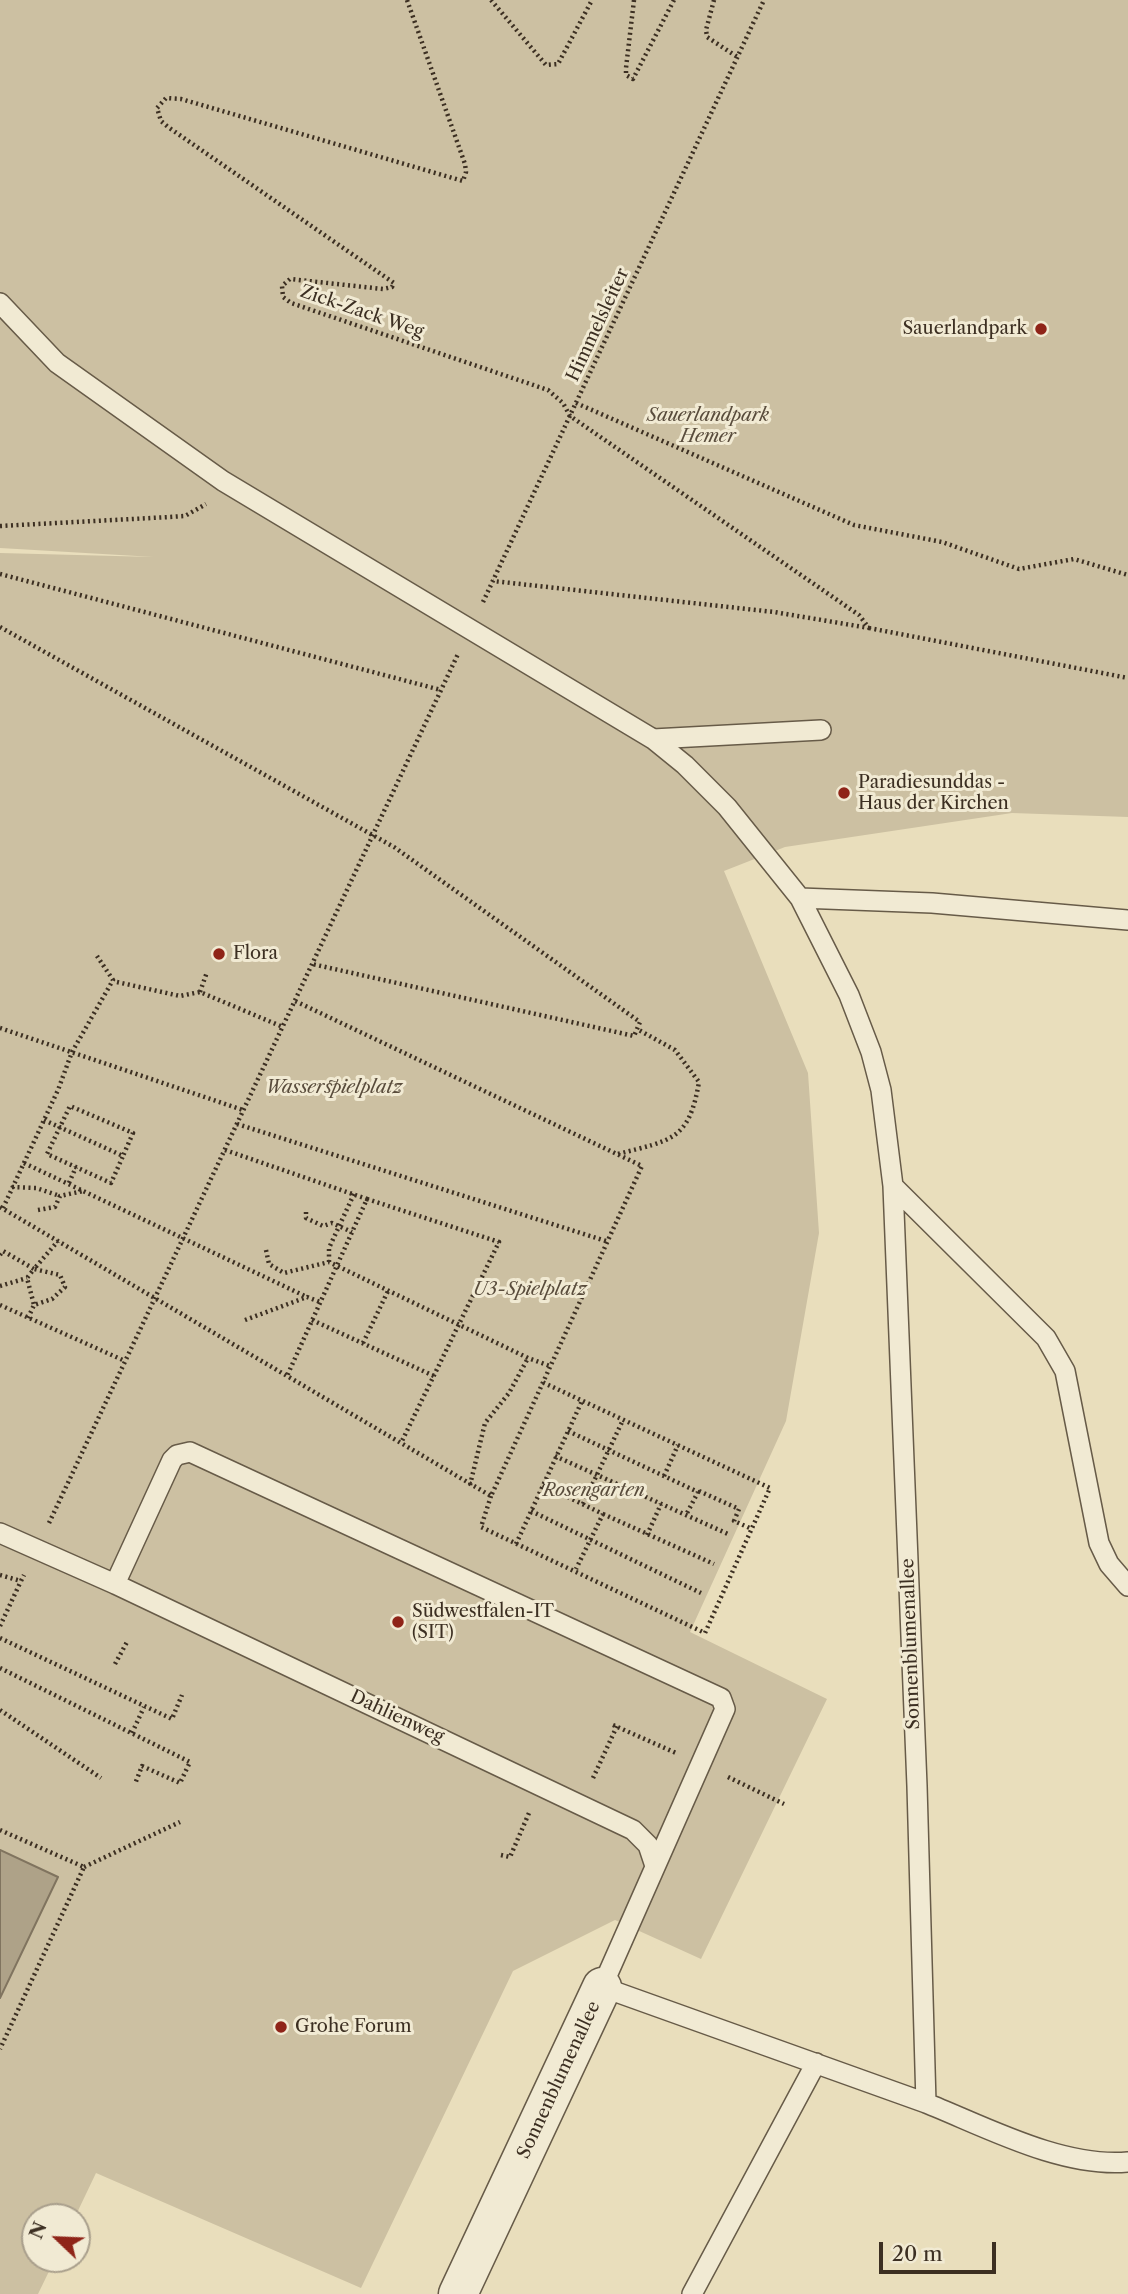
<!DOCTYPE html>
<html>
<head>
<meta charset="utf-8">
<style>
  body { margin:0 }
  #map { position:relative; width:1128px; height:2294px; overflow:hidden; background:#e9debc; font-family:"Libre Caslon Text",serif }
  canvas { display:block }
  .north { position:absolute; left:21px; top:2203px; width:70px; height:70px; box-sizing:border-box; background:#f1ead3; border:2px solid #a99f8c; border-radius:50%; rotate:293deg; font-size:19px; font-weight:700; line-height:28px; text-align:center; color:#3c2f22 }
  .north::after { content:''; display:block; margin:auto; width:24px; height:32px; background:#8f2418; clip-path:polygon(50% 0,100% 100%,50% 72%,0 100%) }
  .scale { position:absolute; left:879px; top:2242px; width:117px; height:32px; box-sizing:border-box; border:4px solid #3c2f22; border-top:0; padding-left:9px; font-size:21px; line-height:24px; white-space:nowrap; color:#3c2f22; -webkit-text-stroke:5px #f1ead3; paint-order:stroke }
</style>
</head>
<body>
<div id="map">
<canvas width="1128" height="2294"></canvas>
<div class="north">N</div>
<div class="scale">20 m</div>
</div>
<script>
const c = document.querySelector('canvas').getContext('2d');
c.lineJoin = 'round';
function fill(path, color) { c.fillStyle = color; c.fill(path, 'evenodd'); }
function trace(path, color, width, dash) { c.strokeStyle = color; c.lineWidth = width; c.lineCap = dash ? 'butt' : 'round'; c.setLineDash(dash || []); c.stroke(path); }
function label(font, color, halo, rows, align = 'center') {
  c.font = font + ' "Libre Caslon Text",serif'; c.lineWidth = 6; c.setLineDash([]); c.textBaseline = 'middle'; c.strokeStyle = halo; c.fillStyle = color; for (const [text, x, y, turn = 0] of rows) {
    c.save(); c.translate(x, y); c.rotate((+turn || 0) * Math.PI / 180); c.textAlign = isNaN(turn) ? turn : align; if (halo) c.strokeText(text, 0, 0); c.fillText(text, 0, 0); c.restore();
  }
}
fill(new Path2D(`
  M0,0H1128V817L1012,813L785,847L724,871L808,1073L819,1233L786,1421L690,1632L827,1699L701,1959L615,1920L513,1971L361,2288L96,2173L75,2217H35V2259H55L38,2294H0V553L154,557L0,548Z`), '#ccc0a2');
const water = new Path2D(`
  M0,1850L58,1877L0,1998Z`);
fill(water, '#aea288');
trace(water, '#80745f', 2);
const service = new Path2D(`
  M0,303L57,363L223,481L653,739L685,765L727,807L800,898L849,995L871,1052L881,1090L893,1186L917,1786L926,2103L602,1987L725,1709L721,1698L190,1452L177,1455L172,1460L115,1584
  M653,739L821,730
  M800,898L932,903L1128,920
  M893,1186L1046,1338L1065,1371L1099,1543L1109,1564L1128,1586
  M0,1533L115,1584L633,1830L648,1845L655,1866
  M926,2103C986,2127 1062,2168 1128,2162
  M692,2294L816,2063`);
const minor = new Path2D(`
  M458,2294L602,1987`);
trace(service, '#675b48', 22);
trace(minor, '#675b48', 41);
trace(new Path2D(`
  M407,0L465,164L466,172L463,181L181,99L166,98L157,108L161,121L168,127L394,283L392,287L383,289L290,279L282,286L283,297L291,303L548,390L563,403L570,416L859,615L869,628L774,612L493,581
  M491,0L546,65L558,64L592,0
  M634,0L626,68V75L633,79L674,0
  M714,0L706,30L707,37L739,58
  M576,403L854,525L942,542L1019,569L1074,559L1128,575
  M0,526L170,517L185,516L206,504
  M0,574L441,690
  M483,602L764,0
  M0,627L394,847L640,1022L634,1036L312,964
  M869,628L1128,678
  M117,982L180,996L200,992L283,1027
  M200,992L207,972
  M0,1028L243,1110
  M44,1120C70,1132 97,1144 123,1156L111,1183L47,1154L70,1106L133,1133L123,1156
  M237,1124L609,1242
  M225,1150L367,1199L287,1376
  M618,1154C671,1140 689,1141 699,1082L675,1050L637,1029
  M24,1163L307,1297
  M69,1183L76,1167
  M12,1187L36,1188L60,1196
  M367,1199L499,1242L401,1443
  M0,1207L491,1496L642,1166L295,1001
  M3,1208L58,1090L72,1052L113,980L95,953
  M38,1210L55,1207L60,1196L83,1191
  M306,1212V1218L323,1226L332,1223L352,1232
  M266,1250L269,1264L284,1273L329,1262L528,1358L550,1366
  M0,1255L3,1251L34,1269L27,1278L34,1305
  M329,1262V1248L354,1194
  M0,1286L27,1278
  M0,1305L125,1361
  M28,1318L34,1305L52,1299L65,1287L60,1275L34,1269L58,1241
  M245,1320L307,1297L320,1302
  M312,1320L434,1376
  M363,1343L388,1291
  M568,1431L698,1492L686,1515
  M555,1456L728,1534
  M664,1476L678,1445
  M470,1485L485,1423L509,1393L528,1358
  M543,1485L603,1514L576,1569
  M699,1491L739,1509L734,1521L752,1529
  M491,1496L481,1527L705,1633L770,1488L542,1382
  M583,1504L623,1420
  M531,1511L701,1593
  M603,1514L714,1564
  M49,1523L458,654
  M647,1535L661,1504
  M516,1544L582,1401
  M0,1575L21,1581L24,1575
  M0,1626L21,1581
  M0,1638L172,1719L182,1695
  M115,1664L127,1642
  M0,1668L190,1762L180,1783L142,1766L135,1784
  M0,1710L101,1778
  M613,1725L676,1753
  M132,1733L144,1707
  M728,1777L784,1804
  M593,1778L617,1726
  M0,1830L84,1867L0,2049
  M501,1855L510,1857L529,1813
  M84,1867L180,1822`), '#3c2f22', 4.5, [2, 3.5]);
trace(service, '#f1ead3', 19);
trace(minor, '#f1ead3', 38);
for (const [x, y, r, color] of [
  [1041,329,7,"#8f2418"],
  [844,793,7,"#8f2418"],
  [219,954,7,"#8f2418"],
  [398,1622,7,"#8f2418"],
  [281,2027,7,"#8f2418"]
]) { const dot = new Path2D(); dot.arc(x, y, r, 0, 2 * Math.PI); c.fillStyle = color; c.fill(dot); trace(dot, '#f1ead3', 2.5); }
label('18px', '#3c2f22', '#f1ead3', [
  ["Zick-Zack Weg",362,312,19],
  ["Himmelsleiter",598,325,-65],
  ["Sonnenblumenallee",911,1644,-92],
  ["Dahlienweg",397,1717,25],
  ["Sonnenblumenallee",559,2080,-65]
]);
label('18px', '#3c2f22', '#f1ead3', [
  ["Sauerlandpark",1027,329,"right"],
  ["Paradiesunddas -",858,783],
  ["Haus der Kirchen",858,804],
  ["Flora",233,954],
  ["Südwestfalen-IT",412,1612],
  ["(SIT)",412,1633],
  ["Grohe Forum",295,2027]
], 'left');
label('italic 18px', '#594c3c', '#f1ead3', [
  ["Sauerlandpark",708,416],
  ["Hemer",708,437],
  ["Wasserspielplatz",334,1088],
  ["U3-Spielplatz",530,1290],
  ["Rosengarten",594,1491]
]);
</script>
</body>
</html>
